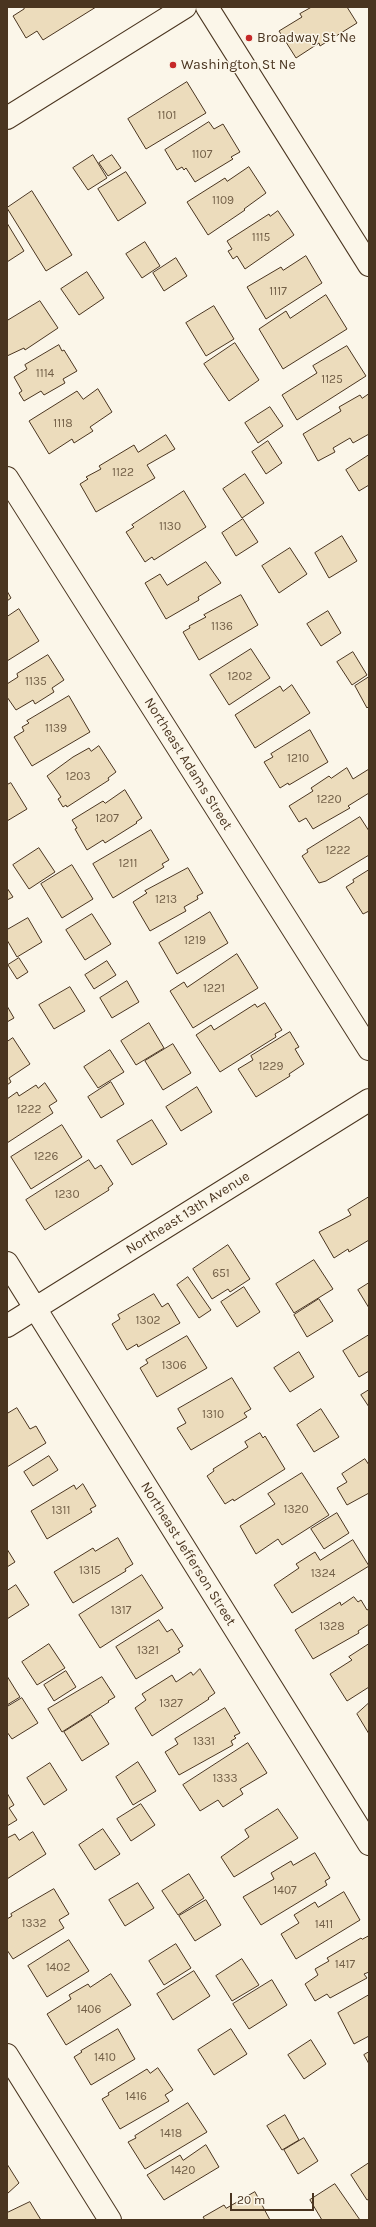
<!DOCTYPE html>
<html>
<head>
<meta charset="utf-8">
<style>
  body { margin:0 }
  #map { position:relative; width:376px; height:2227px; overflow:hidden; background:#fbf6e9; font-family:Karla,sans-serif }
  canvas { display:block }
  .frame { position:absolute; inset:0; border:8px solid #4a3520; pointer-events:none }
  .scale { position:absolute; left:230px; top:2193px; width:84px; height:18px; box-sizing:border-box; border:2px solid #4a3520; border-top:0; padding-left:5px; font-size:12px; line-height:14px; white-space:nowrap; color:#4a3520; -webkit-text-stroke:3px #fbf6e9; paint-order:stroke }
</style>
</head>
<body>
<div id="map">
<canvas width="376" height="2227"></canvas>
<div class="frame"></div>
<div class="scale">20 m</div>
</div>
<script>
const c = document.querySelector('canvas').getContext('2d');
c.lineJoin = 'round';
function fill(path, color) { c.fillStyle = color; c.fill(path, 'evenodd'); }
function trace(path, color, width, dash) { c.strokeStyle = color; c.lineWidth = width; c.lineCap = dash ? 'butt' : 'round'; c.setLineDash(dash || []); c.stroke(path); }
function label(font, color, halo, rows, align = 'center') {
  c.font = font + ' Karla,sans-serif'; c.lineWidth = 3; c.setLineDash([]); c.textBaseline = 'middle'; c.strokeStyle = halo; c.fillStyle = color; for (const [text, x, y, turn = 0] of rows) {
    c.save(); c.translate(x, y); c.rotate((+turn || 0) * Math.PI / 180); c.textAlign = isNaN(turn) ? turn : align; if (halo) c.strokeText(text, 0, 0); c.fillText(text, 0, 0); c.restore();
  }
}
const building = new Path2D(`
  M23,7H96L43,40L37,31L26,38L13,16L24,9Z
  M312,7H347L357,23L320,46L319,43L296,58L279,31L302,17L300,14Z
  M187,82L206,113L146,149L128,119Z
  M209,122L214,129L223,124L240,152L231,157L233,159L195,182L186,168L184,170L182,167L177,170L165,150Z
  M93,155L107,178L88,190L73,168Z
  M112,155L121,168L108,176L99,163Z
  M249,167L266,193L244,209L245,210L208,235L187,202L225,178L227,181Z
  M126,172L146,203L118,221L98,189Z
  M32,191L72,255L46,271L7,208Z
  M278,211L294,235L245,269L237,256L233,259L228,251L232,249L227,241L269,214L270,216Z
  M7,223L24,251L7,262Z
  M145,242L160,266L142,278L126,254Z
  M306,256L322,283L266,319L247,287L281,267L283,270Z
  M176,258L187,276L164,291L153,273Z
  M87,272L104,298L79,315L61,289Z
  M326,295L347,329L283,369L259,329L286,311L290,318Z
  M40,301L58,328L25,350L24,348L7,356V321Z
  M214,306L234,339L206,356L186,323Z
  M235,343L259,380L229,401L204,364Z
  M59,345L62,351L64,350L77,371L63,379L65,383L44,395L41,391L24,401L19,393L22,391L14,377L27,369L25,365Z
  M347,346L366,376L297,420L282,395L317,373L313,366Z
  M98,389L112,412L90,427L93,431L74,443L72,439L49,454L29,421L77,391L83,399Z
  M369,394V434L353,443L350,438L333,448L335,452L318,461L303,434L341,411L339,407L360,395L362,398Z
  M270,407L283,426L258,443L245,423Z
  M166,435L175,449L147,465L155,478L96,512L80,484L88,479L86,477L101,469L99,466L134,445L138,452Z
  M268,441L282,463L266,474L252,452Z
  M369,455V485L359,491L346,470Z
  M245,474L264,503L242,518L223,489Z
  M184,491L206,527L154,560L152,557L145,562L126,532L134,527L132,525Z
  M243,519L258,542L236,556L222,533Z
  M342,536L357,561L329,578L315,553Z
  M290,548L307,574L279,593L262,566Z
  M206,562L221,583L198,597L199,600L166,619L145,583L160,574L167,585Z
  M7,591L11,598L7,601Z
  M241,595L258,625L199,660L183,632L190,628L189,626L206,617L204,615Z
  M19,609L39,641L7,661V617Z
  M328,611L341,633L321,646L307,624Z
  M251,649L270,678L229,705L210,675Z
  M353,652L367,675L352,685L337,662Z
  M48,655L64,680L52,688L54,692L35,704L33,700L16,710L7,697V684L18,677L17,674Z
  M369,677V706L367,708L355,686Z
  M292,685L310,713L255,748L235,715L280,686L283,691Z
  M69,696L90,732L32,766L14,737L24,731L22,727L29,723L27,721Z
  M310,730L328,762L289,785L288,783L280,788L264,762L273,757L271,754Z
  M99,746L116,772L108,778L109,780L67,807L66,805L63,807L58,799L61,797L47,776L73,757L89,748L91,751Z
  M347,768L353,779L369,769V793L348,806L350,808L313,829L306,818L299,822L289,806L313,791L311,788L329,776L331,778Z
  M11,783L27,809L7,821V785Z
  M125,790L142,818L136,822L137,823L105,843L103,840L87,850L75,829L77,828L72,820L103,801L105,803Z
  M360,817L369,831V855L326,881L319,883L302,856L308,852L307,850Z
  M151,830L169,860L162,864L164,867L113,898L93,864Z
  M39,848L55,872L29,889L13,865Z
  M72,865L93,899L62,918L41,884Z
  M188,868L203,893L197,896L198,899L184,907L186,911L150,931L133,902L147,893L145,891Z
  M369,870V911L363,914L346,887L354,882L353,880Z
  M7,888L13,897L7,900Z
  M210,912L228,943L177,974L159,943Z
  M92,914L111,944L85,960L66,930Z
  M28,918L42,942L17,957L7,940V930Z
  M237,954L258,988L193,1028L170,991L184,982L187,987Z
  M19,958L28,972L17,979L8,965Z
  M107,961L116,975L94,989L85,975Z
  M127,981L139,1002L112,1018L100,998Z
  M70,987L85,1011L54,1029L39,1005Z
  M265,1003L282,1030L275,1034L276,1037L220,1072L196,1035L211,1025L214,1030L255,1004L257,1007Z
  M7,1006L14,1018L7,1022Z
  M149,1023L164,1048L136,1065L121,1041Z
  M290,1032L299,1047L295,1049L304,1064L289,1074L290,1076L256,1097L238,1069L253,1060L251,1056Z
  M13,1038L30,1064L9,1078L11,1082L7,1085V1042Z
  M173,1044L191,1073L163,1090L145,1061Z
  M110,1050L124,1072L98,1088L84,1067Z
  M111,1082L124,1104L101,1118L88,1097Z
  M45,1083L57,1101L49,1106L53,1113L7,1143V1099L17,1092L19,1096L36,1085L38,1088Z
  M197,1087L212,1112L181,1131L166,1107Z
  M152,1120L167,1144L132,1165L117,1141Z
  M62,1125L82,1157L31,1189L11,1157Z
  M89,1160L95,1169L101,1165L113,1184L108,1188L109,1190L45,1230L26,1200Z
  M369,1197V1240L349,1252L348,1249L334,1258L319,1232L351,1215L348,1210Z
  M228,1245L250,1279L230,1292L228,1289L212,1299L193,1269Z
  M314,1260L333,1289L294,1313L276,1284Z
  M188,1277L211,1310L199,1318L177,1285Z
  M369,1283V1308L358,1290Z
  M244,1287L260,1312L237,1327L221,1302Z
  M154,1294L162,1307L168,1303L180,1323L138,1347L137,1344L127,1350L112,1324L120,1319L118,1315Z
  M319,1299L333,1321L307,1337L294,1315Z
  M369,1335V1371L359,1377L343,1351Z
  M187,1336L207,1368L157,1397L140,1368L148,1363L146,1360Z
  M299,1352L314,1377L290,1392L274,1368Z
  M232,1378L251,1409L244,1413L247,1417L191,1450L177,1428L186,1423L178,1409Z
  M369,1390V1407L361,1395Z
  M17,1408L30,1429L36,1426L46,1443L7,1467V1414Z
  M321,1409L339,1437L314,1452L297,1425Z
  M260,1433L263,1438L265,1436L285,1469L234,1501L233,1499L225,1504L207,1476L214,1471L213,1469L248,1447L245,1442Z
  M49,1456L58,1470L33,1486L24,1472Z
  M365,1459L369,1465V1493L347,1505L337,1488L347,1482L342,1474Z
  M302,1473L329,1515L282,1545L278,1539L256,1554L240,1526L275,1504L268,1494Z
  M83,1484L96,1506L90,1509L92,1512L47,1539L31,1511L74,1485L76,1489Z
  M337,1513L349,1533L324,1549L311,1529Z
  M118,1538L133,1564L125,1569L126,1571L73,1603L54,1572L93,1548L95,1551Z
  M353,1540L369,1566L292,1613L274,1585L299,1568L296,1564L315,1552L320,1560Z
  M7,1549L15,1562L7,1567Z
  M142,1575L163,1608L100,1648L79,1615Z
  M16,1585L29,1605L7,1619V1591Z
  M354,1597L358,1602L361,1600L367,1610L369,1609V1624L358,1631L359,1633L313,1659L295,1630L340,1602L341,1605Z
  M159,1620L167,1632L172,1629L183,1646L178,1649L180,1652L136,1679L116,1647Z
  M49,1644L65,1668L37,1685L22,1662Z
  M369,1644V1687L347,1701L330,1674L352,1660L349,1657Z
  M200,1669L215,1693L208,1698L209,1699L152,1736L135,1708L146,1700L142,1694L172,1675L176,1682L191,1672L193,1675Z
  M66,1671L76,1687L54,1701L44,1685Z
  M7,1676L20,1697L7,1705Z
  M102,1677L115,1697L108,1701L109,1702L62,1732L48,1709Z
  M22,1698L38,1723L12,1739L7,1732V1707Z
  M369,1703V1734L357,1714Z
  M225,1708L240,1733L234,1736L236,1738L231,1741L233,1745L179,1775L165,1752L178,1744L175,1739Z
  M91,1715L109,1744L82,1761L64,1732Z
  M248,1743L267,1773L240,1789L243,1794L223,1807L218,1800L200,1811L183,1785Z
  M138,1762L156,1791L133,1805L116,1777Z
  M50,1763L67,1790L44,1805L27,1778Z
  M7,1793L14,1805L9,1808L17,1820L7,1826Z
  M141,1804L155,1825L131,1841L117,1819Z
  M278,1809L298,1838L234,1877L221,1857L249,1837L245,1830Z
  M103,1829L120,1854L95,1870L79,1845Z
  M33,1832L46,1854L7,1879V1838L15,1834L19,1840Z
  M315,1853L330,1878L325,1881L327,1885L261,1925L243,1897L274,1879L271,1873L291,1861L293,1865Z
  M189,1874L204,1898L178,1915L162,1891Z
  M138,1883L154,1908L125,1926L109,1900Z
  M54,1889L69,1914L59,1920L64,1928L13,1959L7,1950V1919L12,1916L11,1914Z
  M344,1892L360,1920L296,1959L281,1934L299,1923L294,1915L315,1902L318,1907Z
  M206,1900L221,1925L195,1941L179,1916Z
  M369,1936V1972L364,1974L367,1978L330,1998L327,1994L315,2001L305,1984L318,1975L315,1969L329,1961L327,1958L361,1938L362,1939Z
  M69,1940L89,1971L47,1997L28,1966Z
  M176,1944L191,1968L164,1985L149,1961Z
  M242,1959L259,1985L232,2001L216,1976Z
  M194,1971L210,1996L173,2020L157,1994Z
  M111,1974L131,2005L66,2045L47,2014L71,1999L69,1995L88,1984L90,1987Z
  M272,1980L287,2005L249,2029L233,2004Z
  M369,1995V2036L354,2044L338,2013Z
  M118,2029L135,2059L91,2085L74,2057L82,2052L81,2051Z
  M231,2029L247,2054L214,2075L198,2050Z
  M311,2040L326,2064L304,2079L288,2055Z
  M369,2052V2064L364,2055Z
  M158,2068L173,2090L165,2095L169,2101L120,2129L102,2099L109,2095L108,2093L147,2069L150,2073Z
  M188,2103L207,2132L145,2169L128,2142L136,2138L135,2136Z
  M285,2115L299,2140L282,2150L267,2126Z
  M304,2138L318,2161L298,2174L284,2150Z
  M206,2145L219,2167L164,2200L147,2175L180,2155L183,2160Z
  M369,2163V2199L367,2200L351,2175Z
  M7,2164L19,2183L7,2194Z
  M335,2184L360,2220H322L310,2200Z
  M255,2192L270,2220H205L203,2217L224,2205L226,2208Z
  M30,2202L41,2220H7V2213Z`);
fill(building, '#ecdcbc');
trace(building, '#4a3520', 1);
const minor = new Path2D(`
  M7,478L369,1049
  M7,1263L369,1844
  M7,1326L369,1100
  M7,2055L110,2220`);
const tertiary = new Path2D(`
  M207,7L369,265`);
const secondary = new Path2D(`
  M7,118L185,7`);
trace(minor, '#4a3520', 24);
trace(tertiary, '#4a3520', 24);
trace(secondary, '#4a3520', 24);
trace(minor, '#fbf6e9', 22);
trace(tertiary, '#fbf6e9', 22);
trace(secondary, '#fbf6e9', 22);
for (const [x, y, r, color] of [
  [249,38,4,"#c62828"],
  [173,65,4,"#c62828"]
]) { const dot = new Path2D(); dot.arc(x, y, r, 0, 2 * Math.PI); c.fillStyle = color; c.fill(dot); trace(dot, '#fbf6e9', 1.5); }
label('12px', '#725f47', null, [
  ["1101",167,116],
  ["1107",202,155],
  ["1109",223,201],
  ["1115",261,238],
  ["1117",278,292],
  ["1114",45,374],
  ["1125",332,380],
  ["1118",63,424],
  ["1122",123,473],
  ["1130",170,527],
  ["1136",222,627],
  ["1202",240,677],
  ["1135",36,682],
  ["1139",56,729],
  ["1210",298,759],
  ["1203",78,777],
  ["1220",329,800],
  ["1207",107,819],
  ["1222",338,851],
  ["1211",128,864],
  ["1213",166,900],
  ["1219",195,941],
  ["1221",214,989],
  ["1229",271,1067],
  ["1222",29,1110],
  ["1226",46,1157],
  ["1230",67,1195],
  ["651",221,1274],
  ["1302",148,1321],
  ["1306",174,1366],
  ["1310",213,1415],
  ["1320",296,1510],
  ["1311",61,1511],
  ["1315",90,1571],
  ["1324",323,1574],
  ["1317",121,1611],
  ["1328",332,1627],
  ["1321",148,1651],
  ["1327",171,1704],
  ["1331",204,1742],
  ["1333",225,1779],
  ["1407",285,1891],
  ["1332",34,1924],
  ["1411",324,1925],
  ["1417",345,1965],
  ["1402",58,1968],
  ["1406",89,2010],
  ["1410",105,2058],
  ["1416",136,2097],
  ["1418",171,2134],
  ["1420",183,2171]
]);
label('14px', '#4a3520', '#fbf6e9', [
  ["Broadway St Ne",257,38],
  ["Washington St Ne",181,65]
], 'left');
label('14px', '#4a3520', '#fbf6e9', [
  ["Northeast Adams Street",188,764,58],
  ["Northeast 13th Avenue",188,1213,-32],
  ["Northeast Jefferson Street",188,1554,58]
]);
</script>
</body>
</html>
